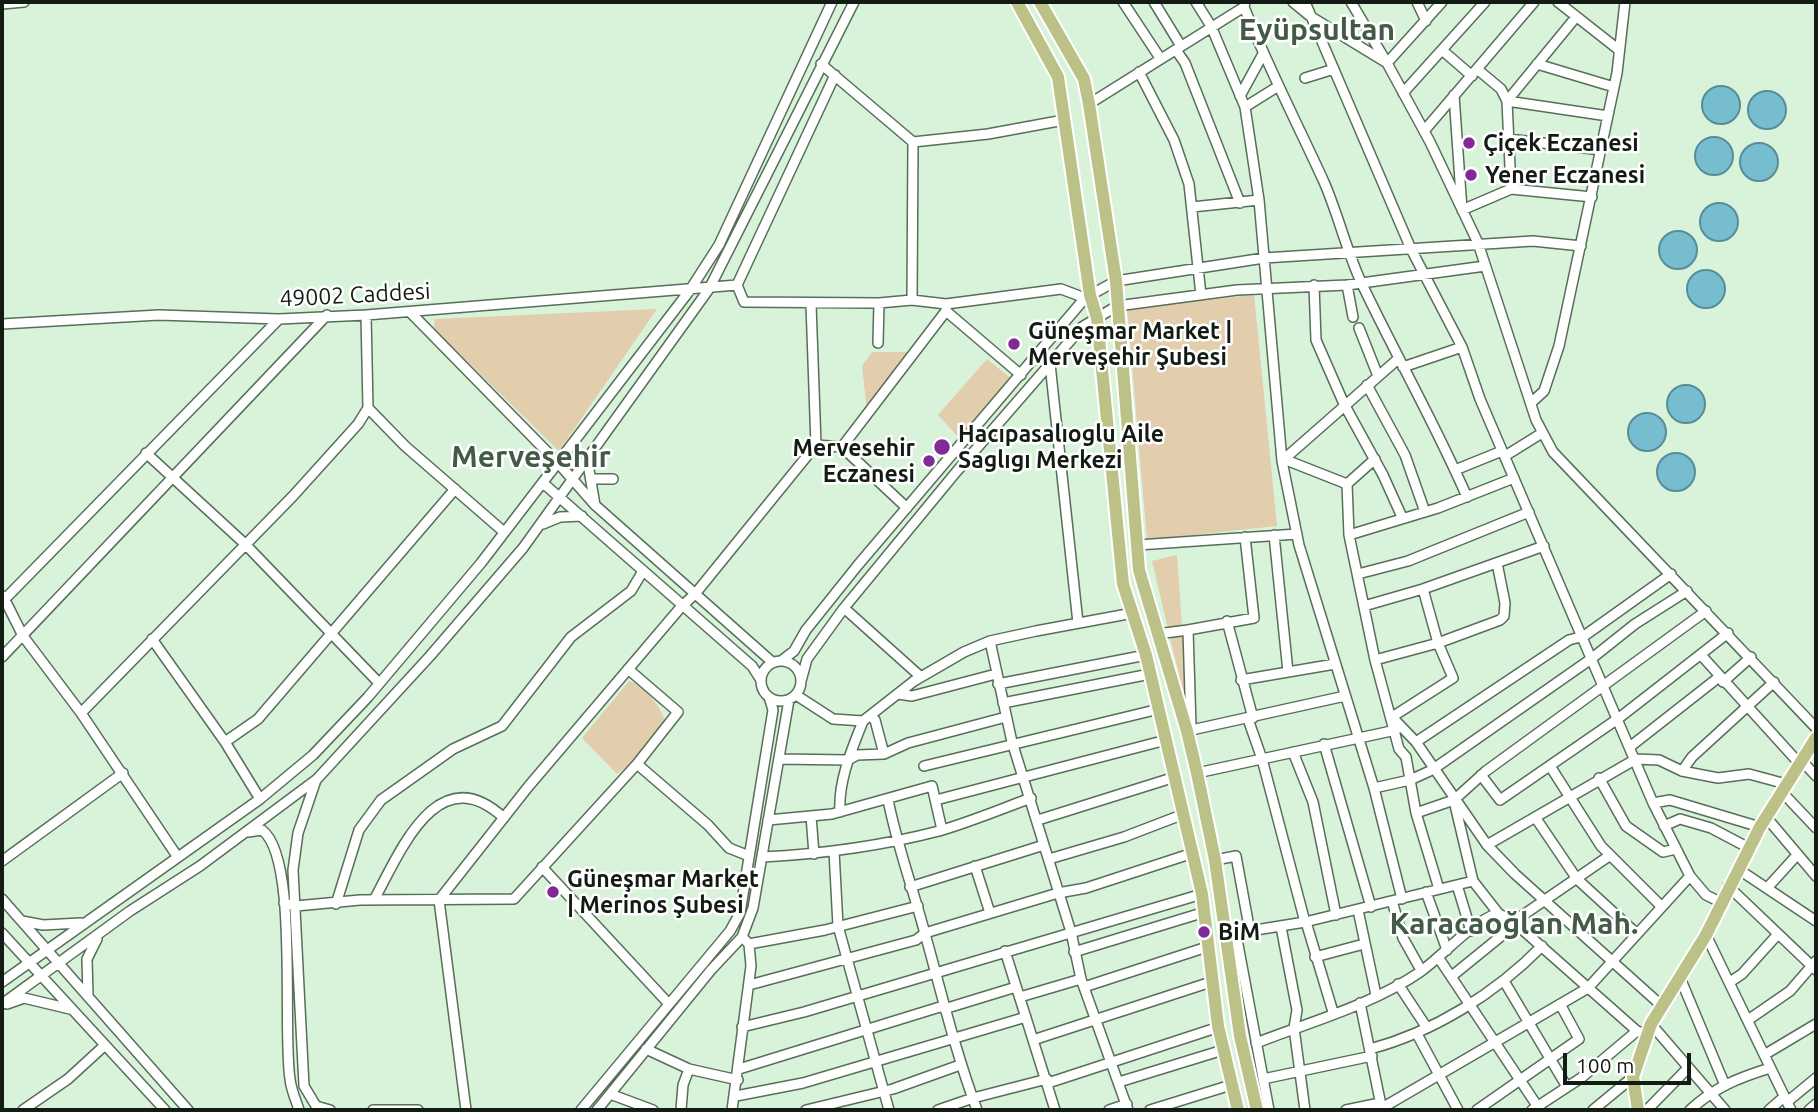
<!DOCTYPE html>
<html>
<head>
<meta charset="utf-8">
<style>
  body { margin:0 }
  #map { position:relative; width:1818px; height:1112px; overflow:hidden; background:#d9f3db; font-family:Ubuntu,sans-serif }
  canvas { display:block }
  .frame { position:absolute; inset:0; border:4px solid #131c14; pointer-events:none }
  .scale { position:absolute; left:1563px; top:1053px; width:128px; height:32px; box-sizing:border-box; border:4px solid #131c14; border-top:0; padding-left:9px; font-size:21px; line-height:24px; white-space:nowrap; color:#131c14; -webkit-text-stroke:5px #fff; paint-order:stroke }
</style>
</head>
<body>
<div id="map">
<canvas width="1818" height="1112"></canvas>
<div class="frame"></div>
<div class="scale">100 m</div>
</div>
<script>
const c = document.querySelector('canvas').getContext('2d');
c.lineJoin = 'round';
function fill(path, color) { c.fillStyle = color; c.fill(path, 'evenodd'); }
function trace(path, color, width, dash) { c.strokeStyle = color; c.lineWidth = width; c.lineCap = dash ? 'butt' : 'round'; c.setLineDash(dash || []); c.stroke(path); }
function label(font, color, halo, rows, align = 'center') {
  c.font = font + ' Ubuntu,sans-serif'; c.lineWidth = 5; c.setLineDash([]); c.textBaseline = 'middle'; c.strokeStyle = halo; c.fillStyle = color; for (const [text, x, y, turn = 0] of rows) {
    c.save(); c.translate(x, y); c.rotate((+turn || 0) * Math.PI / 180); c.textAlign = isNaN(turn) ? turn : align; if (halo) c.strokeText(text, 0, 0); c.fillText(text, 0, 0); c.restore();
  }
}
fill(new Path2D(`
  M1254,295L1277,526L1147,540L1127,308Z
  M657,309L559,451L434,329L435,319Z
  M872,352H911L867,411L862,366Z
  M987,359L1012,379L961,440L938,415Z
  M1177,555L1188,713L1152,561Z
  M629,681C644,686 661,706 665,721L632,763L617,774L582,738Z`), '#e2cdac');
const water = new Path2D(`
  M1702 105a19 19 0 1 1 38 0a19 19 0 1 1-38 0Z
  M1748 110a19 19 0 1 1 38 0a19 19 0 1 1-38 0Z
  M1695 156a19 19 0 1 1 38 0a19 19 0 1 1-38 0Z
  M1740 162a19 19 0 1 1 38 0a19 19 0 1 1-38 0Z
  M1700 222a19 19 0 1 1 38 0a19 19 0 1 1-38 0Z
  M1659 250a19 19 0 1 1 38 0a19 19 0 1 1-38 0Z
  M1687 289a19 19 0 1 1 38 0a19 19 0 1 1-38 0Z
  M1667 404a19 19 0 1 1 38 0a19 19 0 1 1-38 0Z
  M1628 432a19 19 0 1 1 38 0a19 19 0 1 1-38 0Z
  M1657 472a19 19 0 1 1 38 0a19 19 0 1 1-38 0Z`);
fill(water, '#76bdcf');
trace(water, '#588d97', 2);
const minor = new Path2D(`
  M1123,2L1160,58
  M1154,2L1181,46
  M1196,2L1211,26L1245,107L1259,200L1282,461L1299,545L1374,788L1402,899
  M1245,2L1244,7C1268,67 1297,123 1324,182C1338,214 1346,249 1361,282C1395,354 1435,423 1467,497
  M1293,2L1310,16L1387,63L1430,142L1478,243L1536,420L1553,452L1816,728
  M1305,2L1411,249L1462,347L1480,399L1653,803L1690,876L1706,895L1720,902
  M1351,2L1387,63L1442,2
  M1417,2L1426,21
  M1558,2L1619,50
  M2,4L24,2
  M1176,50L1185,63L1240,203
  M1442,50L1472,76
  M821,64L913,142L988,134L1064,120
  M1537,64L1614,87
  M1477,69L1501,89L1507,101L1511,189
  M1139,72L1174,140L1189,184L1201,295
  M835,75L737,285L744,302L879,303L912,300L946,304L1061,289L1085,298
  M1305,78L1334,69
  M1403,93L1485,2
  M1454,95L1462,210L1511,189L1592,197
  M1240,96L1263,54
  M1507,101L1576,17
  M1507,101L1608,116
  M1089,104L1244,7
  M1245,107L1277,87
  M1424,131L1534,2
  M1509,139L1601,150
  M1192,207L1259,200
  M1314,285L1316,340L1344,404L1383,475L1402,517
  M1347,285L1353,317
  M912,300L913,142
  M946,311L1021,375
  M410,312L559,464L595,505L771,661L775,662
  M2,324L159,315L279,319L366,315L737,285
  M1359,328L1378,376
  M878,343L879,303
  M1050,364L1078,623
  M1403,367L1462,347
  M1367,385L1405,455L1425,512
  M1531,403L1544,391L1559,346L1617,73L1625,2
  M368,408L405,446L504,532
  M816,445L842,447L907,508
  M842,447L946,311V304
  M146,453L245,544L379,683
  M1505,456L1542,433
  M587,458L595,505
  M1375,459L1347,484L1349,535L1375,660L1399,749L1406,757L1416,813L1439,889
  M1286,460L1347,484
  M1282,461L1398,359
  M1455,470L1502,451
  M591,479H613
  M543,483L752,666L761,680
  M543,524L560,517L582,516
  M1274,535L1288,672
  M1349,535L1438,508L1514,478
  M1138,545L1297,534
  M1358,574L1408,561L1529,512
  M1423,589L1438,643L1453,678L1392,717L1416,742L1487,845L1515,874L1662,1006
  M3,596L23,636L81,713L177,856
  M2,602L279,319
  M1364,606L1423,589L1544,546
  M844,608L921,677
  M1227,621L1253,718
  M1188,630L1254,618L1245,537
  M1157,634L1188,630L1191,726L1187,730
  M152,639L225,742L260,799
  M990,641L1012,742L1071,932L1081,979L1128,1110
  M1701,655L1798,762
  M2,657L327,315
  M1375,660L1438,643L1500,620L1504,616L1505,603L1497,563
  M761 681a20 20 0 1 1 40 0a20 20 0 1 1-40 0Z
  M781,661L794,651L806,630L858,565L1085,298L1116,281L1264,258L1533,241L1581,246
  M1241,680L1335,664
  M801,681L807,659L844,608L957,471L1082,327L1117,306L1237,290L1347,285L1485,266
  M1723,682L1751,657
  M998,684L1146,655
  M898,694L912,696L996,674
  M796,695L833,719L863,721L914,681L964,652L990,641L1036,631L1133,613
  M1003,703L1150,674
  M81,713L293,496L358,424L368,408L366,315
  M870,716L875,720L884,754
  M1248,719L1262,759L1305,922
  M1187,731L1345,696
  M225,742L258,719L455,489
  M1416,742L1569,640L1584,636L1671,574
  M1324,744L1371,907
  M1631,746L1719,677
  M1293,752L1313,802L1336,915
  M779,759L848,760L857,755L884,754L908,743L1006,717
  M1800,759L1816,776
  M637,764L708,825L729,848L749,856
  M924,766L1159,709
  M1550,766L1601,846L1661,906
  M1682,771L1692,757L1774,682
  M1197,773L1396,730
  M1481,775L1500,800L1619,718L1728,633
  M1599,778L1626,826L1663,852L1676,849
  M316,780L298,833L293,870L304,1086L316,1106L330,1110
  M1374,788L1410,780L1432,770L1591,659L1635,624L1687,591
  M1781,791L1816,828
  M888,800C897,845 912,886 924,930C941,991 955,1051 977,1110
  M936,800L1166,740
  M1653,803L1670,800L1760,827
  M1455,805L1473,881L1498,913L1516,924L1637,1031L1646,1034
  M840,812C838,781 852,749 863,721
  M1416,813L1454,800L1486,771L1706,611
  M811,816L814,854
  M1535,817L1577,879L1637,934
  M1766,817L1816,876
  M768,820L832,814L932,786L942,830
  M1038,820L1175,777
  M1664,826L1680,819L1711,828L1749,848
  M248,832L262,830C299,857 282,1029 290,1079C291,1090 296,1100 299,1110
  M1487,845L1636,759L1659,760L1682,771L1718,778L1749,774L1786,784
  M834,851L838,926L889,1110
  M762,857C822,854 881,846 939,831C970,822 1001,809 1031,798
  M1049,859L1124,837L1184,814
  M1215,860L1236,856L1250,932
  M2,861L123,773
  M975,866L990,913
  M542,867L668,1003
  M1738,869L1816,921
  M1457,885L1471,931
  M1728,886L1816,970
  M910,887L1044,845
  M1768,887L1797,855
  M1426,892L1447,950
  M2,899L188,1110
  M374,900C401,850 438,757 504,818
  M1392,901L1403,938L1421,970
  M284,903L296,906L360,900L514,899L637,764L678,712L628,669
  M336,904L359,830L381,800L453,749L502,726L571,637L631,591L643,571
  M1358,910L1376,995
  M22,921L43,925L81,923
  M1306,922L1333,1012
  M1513,922L1609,856
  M1281,927L1297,1010L1294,1028L1305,1110
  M2,933L165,1110
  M1236,934L1269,1110
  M1225,935L1305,922L1473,881
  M1706,935L1791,1110
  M749,944L825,930L918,906
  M1005,951L1055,1110
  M1074,952L1205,912
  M1315,957L1364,944
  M1438,957L1540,1110
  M1452,976L1516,924
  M1681,980L1724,1083
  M1504,981L1567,1087
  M2,982L260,799L313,755L368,697L481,563L690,290L719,245L832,2
  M1730,982L1742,974L1778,934
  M1398,984L1427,1028
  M749,985L916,940L925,933L1058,893L1086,888L1193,853
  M1084,987L1210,946
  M88,996L87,959L97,939
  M1020,997L1081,979
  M1360,1003L1382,1110
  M2,1004L130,911L200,866L317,779L430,656L523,548L709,289L854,2
  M7,1004L24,998L70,1009
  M944,1009L1016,987
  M1748,1020L1790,991L1816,961
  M1651,1024L1725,1110
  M742,1027L804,1012L1202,894
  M1417,1034L1458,1110
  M1033,1040L1214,981
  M1256,1043C1310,1022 1372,1005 1420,972C1445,954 1469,924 1498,913
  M646,1049L689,1069L738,1080
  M1370,1049C1434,1032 1496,993 1542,946
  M1764,1055L1816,1024
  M739,1069L943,1006
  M1263,1079L1372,1056
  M1119,1082L1223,1050
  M1048,1083L1219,1027
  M610,1094L653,1110
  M736,1096L803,1083L1026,1017
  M1787,1102L1816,1078
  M1382,1108L1588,988L1690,876
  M23,1110L68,1079L104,1046
  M373,1110H418
  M466,1110L439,900L528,787L681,607L695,594L816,445L811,304
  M581,1110L730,931L740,913L773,710L769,697
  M597,1110L711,970L742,937L753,908L789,700
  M681,1110L683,1085L689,1069
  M732,1110L751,966L749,944L742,937
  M806,1110L893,1089L960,1065
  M938,1110L973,1098L1047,1079
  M1109,1110L1127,1104
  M1150,1110L1231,1085
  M1346,1110L1380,1103
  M1477,1110L1579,1039L1560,1004
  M1532,1110L1581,1078L1637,1031
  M1593,1110L1633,1077
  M1647,1110L1688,1068
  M1690,1110C1715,1087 1738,1078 1770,1068
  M1769,1110L1784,1097
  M1809,1110L1816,1104`);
const major = new Path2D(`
  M1017,2L1058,77L1090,295L1097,318L1123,584L1146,655L1202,894L1218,1026L1238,1110
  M1040,2L1084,79L1089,104L1116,281L1139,570L1187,731L1197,773L1215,860L1240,1036L1257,1110
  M1638,1110L1633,1077L1651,1024L1706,935L1760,827L1816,738`);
trace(minor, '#576e59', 12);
trace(major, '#fff', 16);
trace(minor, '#fff', 9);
trace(major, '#bcc188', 12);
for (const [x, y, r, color] of [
  [1469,143,7,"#812a97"],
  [1471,175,7,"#812a97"],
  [1014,344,7,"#812a97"],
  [942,447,9,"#812a97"],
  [929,461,7,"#812a97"],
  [553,892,7,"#812a97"],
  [1204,932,7,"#812a97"]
]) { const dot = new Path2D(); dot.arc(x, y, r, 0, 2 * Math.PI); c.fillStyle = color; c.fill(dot); trace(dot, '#fff', 2.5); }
label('bold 23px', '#131c14', '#fff', [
  ["Çiçek Eczanesi",1483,143],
  ["Yener Eczanesi",1485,175],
  ["Güneşmar Market |",1028,331],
  ["Merveşehir Şubesi",1028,357],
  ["Hacıpasalıoglu Aile",958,434],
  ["Saglıgı Merkezi",958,460],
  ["Mervesehir",915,448,"right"],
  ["Eczanesi",915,474,"right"],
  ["Güneşmar Market",567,879],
  ["| Merinos Şubesi",567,905],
  ["BiM",1218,932]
], 'left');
label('23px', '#131c14', '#fff', [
  ["49002 Caddesi",355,295,-3]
]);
label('bold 30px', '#435a46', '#fff', [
  ["Eyüpsultan",1317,30],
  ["Merveşehir",531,457],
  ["Karacaoğlan Mah.",1514,924]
]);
</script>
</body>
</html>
